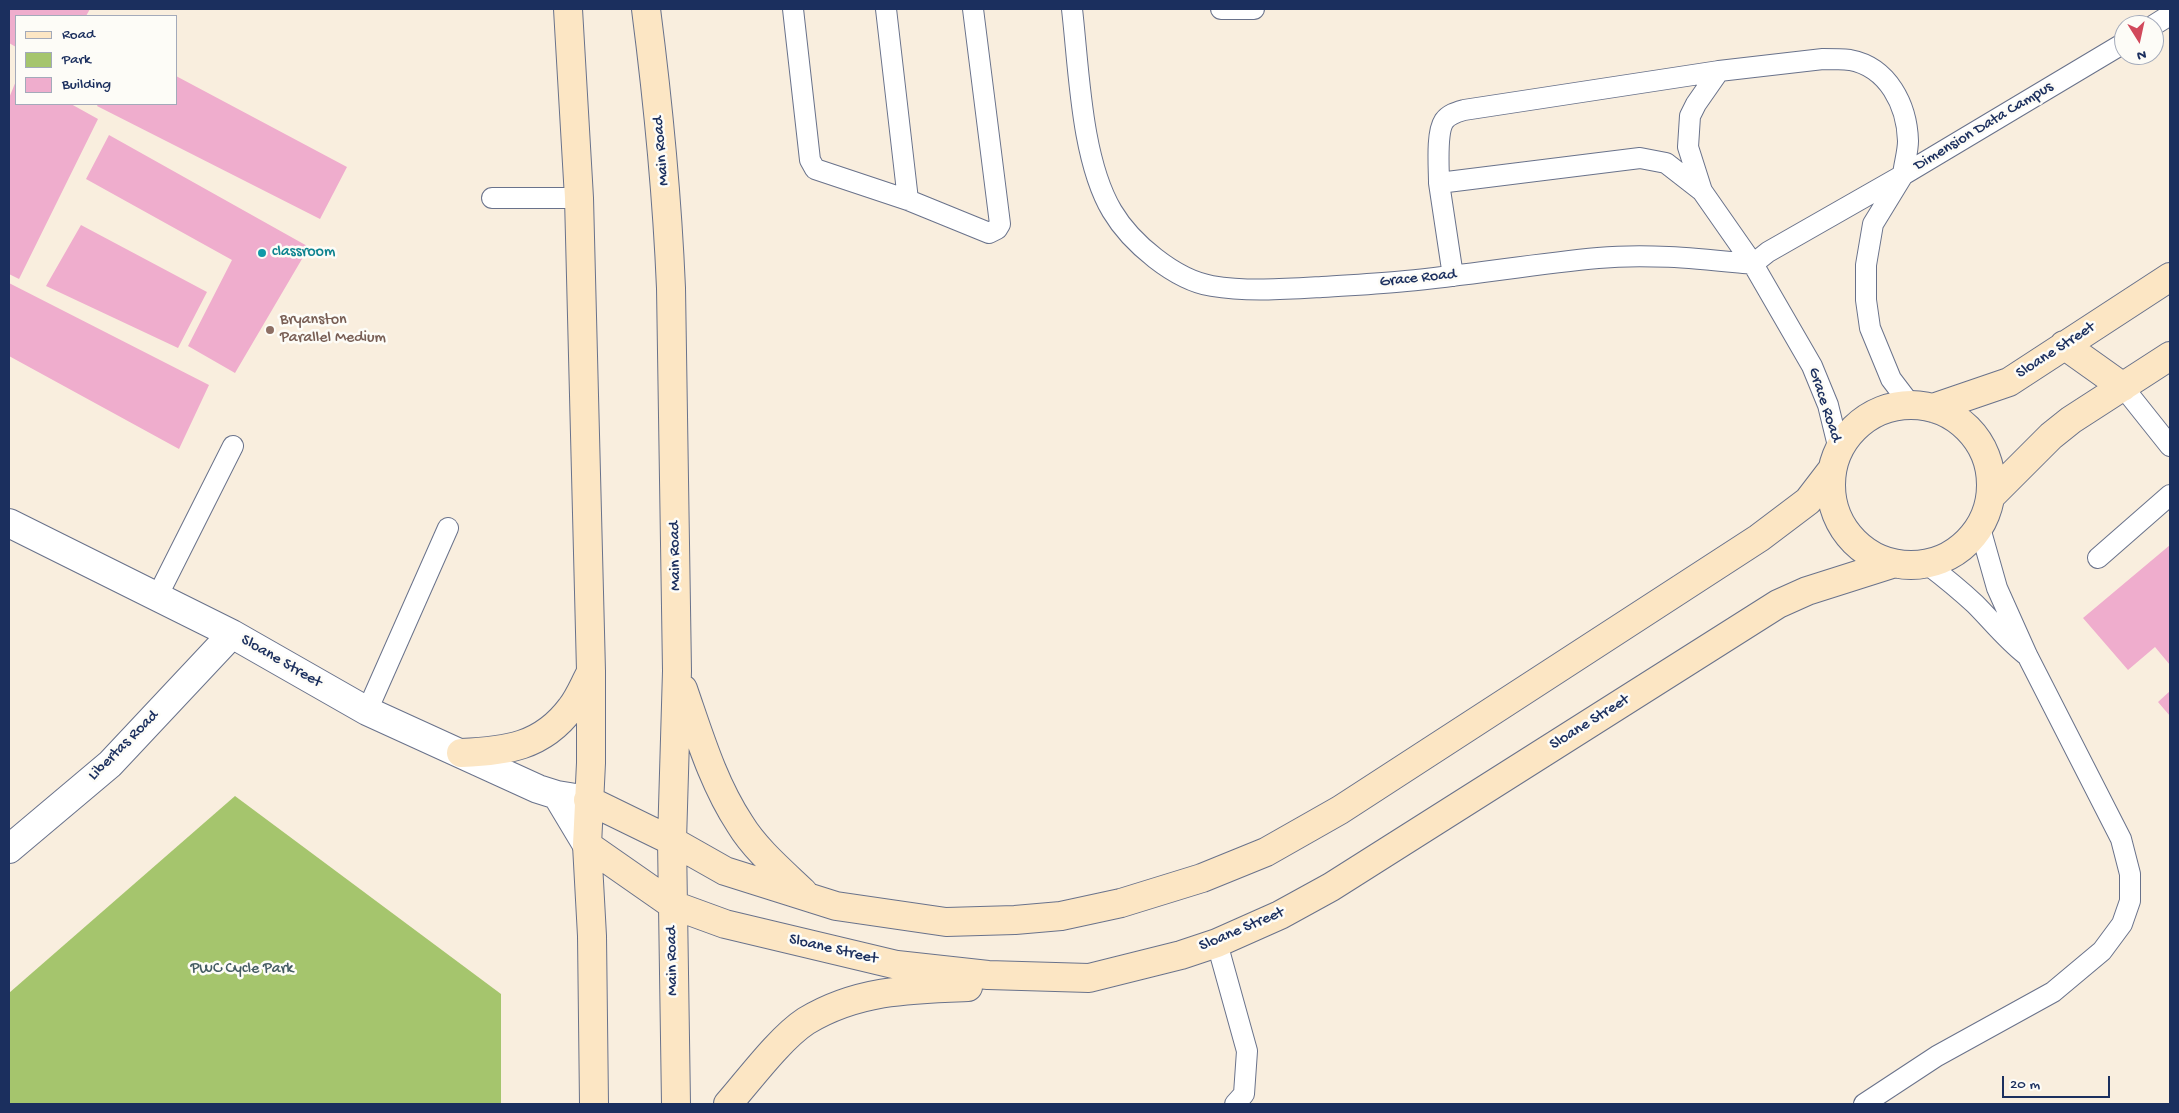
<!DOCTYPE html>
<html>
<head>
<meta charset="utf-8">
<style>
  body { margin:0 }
  #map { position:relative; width:2179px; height:1113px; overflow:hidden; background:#f9eede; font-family:"Gochi Hand",sans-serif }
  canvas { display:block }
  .frame { position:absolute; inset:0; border:10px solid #1b2f5e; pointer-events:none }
  .legend { position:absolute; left:15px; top:15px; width:162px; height:90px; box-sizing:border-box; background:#fdfcf7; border:1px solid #a3aaba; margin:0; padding:6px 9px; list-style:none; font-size:15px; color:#1b2f5e }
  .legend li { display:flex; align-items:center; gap:10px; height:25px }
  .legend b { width:25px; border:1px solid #a3aaba }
  .north { position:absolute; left:2114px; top:15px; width:50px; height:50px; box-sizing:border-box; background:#fdfcf7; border:1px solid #a3aaba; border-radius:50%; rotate:170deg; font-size:14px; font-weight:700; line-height:20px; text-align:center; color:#1b2f5e }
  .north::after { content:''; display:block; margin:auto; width:18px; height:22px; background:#d1495b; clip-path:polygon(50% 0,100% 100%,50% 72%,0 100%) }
  .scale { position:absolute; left:2002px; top:1076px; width:108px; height:22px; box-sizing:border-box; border:2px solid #1b2f5e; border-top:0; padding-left:6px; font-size:15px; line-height:18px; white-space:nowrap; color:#1b2f5e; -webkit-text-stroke:4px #fdfcf7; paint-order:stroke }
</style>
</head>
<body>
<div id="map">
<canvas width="2179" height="1113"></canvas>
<div class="frame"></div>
<ul class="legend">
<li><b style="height:6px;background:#fce6c4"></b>Road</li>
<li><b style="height:14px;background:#a5c56d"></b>Park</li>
<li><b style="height:14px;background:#efadcd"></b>Building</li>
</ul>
<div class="north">N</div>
<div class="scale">20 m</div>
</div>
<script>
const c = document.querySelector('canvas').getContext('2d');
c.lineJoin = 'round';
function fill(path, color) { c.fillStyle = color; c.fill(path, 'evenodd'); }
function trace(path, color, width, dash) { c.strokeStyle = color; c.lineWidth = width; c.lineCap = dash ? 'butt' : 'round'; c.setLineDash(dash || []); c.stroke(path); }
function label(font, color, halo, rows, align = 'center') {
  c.font = font + ' "Gochi Hand",sans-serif'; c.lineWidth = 5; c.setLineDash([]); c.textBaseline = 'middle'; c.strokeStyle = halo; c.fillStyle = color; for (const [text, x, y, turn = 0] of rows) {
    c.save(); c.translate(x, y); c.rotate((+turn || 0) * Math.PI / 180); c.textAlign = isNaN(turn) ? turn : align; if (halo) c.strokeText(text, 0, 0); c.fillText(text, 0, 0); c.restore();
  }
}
fill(new Path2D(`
  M235,796L501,994V1104H9V993Z`), '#a5c56d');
fill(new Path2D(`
  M9,9H90L86,16H16V47L9,43Z
  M176,76L347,167L320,219L97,106L98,104H176Z
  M16,81V104H71L98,119L19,279L9,274V98Z
  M109,135L309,247L235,373L188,346L232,260L86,179Z
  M81,225L207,292L178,348L46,286Z
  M9,283L209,385L179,449L9,356Z
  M2170,545V665L2155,647L2128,670L2083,618Z
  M2170,691V716L2158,702Z`), '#efadcd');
const lane = new Path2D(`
  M793,9L810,160L815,169L908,200L989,233L997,229L1000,224L973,9
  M886,9L908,200
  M1072,9C1079,69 1081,159 1112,211C1131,243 1175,280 1212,286C1246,292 1288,289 1322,287C1350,285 1378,284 1406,281C1470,275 1534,264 1598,258C1650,253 1701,259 1753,264L1812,366L1828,405L1839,450
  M1221,9H1254
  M2154,25L2170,15
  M1823,59C1832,59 1841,59 1850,60C1888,67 1907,105 1908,141C1908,152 1904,164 1903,175L1768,252L1753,264L1702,191L1688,147L1690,116L1696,104L1719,71Z
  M1439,183L1453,276
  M1702,191L1666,163L1640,158L1439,183C1439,168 1436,133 1444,121C1449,114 1457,112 1464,110L1719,71
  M492,198H579
  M2123,387L2170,446
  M1910,404L1891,379L1870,328L1866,300V265L1873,224L1903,175L2124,43
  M2098,558L2170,495
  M1927,564C1944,577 1960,590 1975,604C1992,621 2006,639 2025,654
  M158,595L233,446
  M367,711L448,528
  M1217,943L1247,1051L1244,1094L1235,1104
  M1864,1104L1937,1056L2053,992L2102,951L2122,924L2130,901V874L2121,839L2027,655L1997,588L1980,528`);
const street = new Path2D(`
  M9,523L232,634L367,711L538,789L557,795L588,800
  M557,795L587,845
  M9,849L110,764L232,634`);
const secondary = new Path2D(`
  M568,9L579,198L591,671V763L587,845L592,936L594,1104
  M646,9C658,102 667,194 671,288L677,671L672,841L676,1104
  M2064,345L2123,387
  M1831 485a80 80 0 1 1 160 0a80 80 0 1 1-160 0Z
  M1933,408L2009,382L2170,277
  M1991,496L2051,436L2071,420L2170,356
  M683,689C699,735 713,783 740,824C755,849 782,872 803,892
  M461,753C506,751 542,747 571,708C579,698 584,685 590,674
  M588,800L672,841L725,871L836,906L946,922L1015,920L1061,916L1121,903L1202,878L1266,852L1340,810L1759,538L1808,501L1831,471
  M587,845L673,905L725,924L897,965L988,975L1089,978L1181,955L1217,943L1280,915L1331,887L1778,604L1807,591L1892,564
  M728,1104C749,1080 780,1038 806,1021C857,990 910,989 968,987`);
trace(lane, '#69728b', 22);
trace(street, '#69728b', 30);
trace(secondary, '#69728b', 30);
trace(lane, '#fff', 20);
trace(street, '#fff', 28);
trace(secondary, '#fce6c4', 28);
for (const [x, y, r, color] of [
  [262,253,5,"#0f9aa8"],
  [270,330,5,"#8d6e63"]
]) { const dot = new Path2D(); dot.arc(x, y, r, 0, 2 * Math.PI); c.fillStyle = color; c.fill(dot); trace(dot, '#fdfcf7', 2); }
label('16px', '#1b2f5e', '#fdfcf7', [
  ["Dimension Data Campus",1984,127,-31],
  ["Main Road",662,151,-95],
  ["Grace Road",1418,279,-6],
  ["Sloane Street",2056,351,-33],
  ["Grace Road",1824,405,72],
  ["Main Road",676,556,-91],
  ["Sloane Street",281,662,30],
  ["Sloane Street",1590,723,-32],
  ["Libertas Road",124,746,-45],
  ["Sloane Street",1242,930,-23],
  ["Sloane Street",833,950,13],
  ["Main Road",673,961,-91]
]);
label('16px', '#0d838f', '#fdfcf7', [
  ["classroom",272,253]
], 'left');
label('16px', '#785e54', '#fdfcf7', [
  ["Bryanston",280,321],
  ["Parallel Medium",280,339]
], 'left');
label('16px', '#445c62', '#fdfcf7', [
  ["PWC Cycle Park",242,970]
]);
</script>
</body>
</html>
